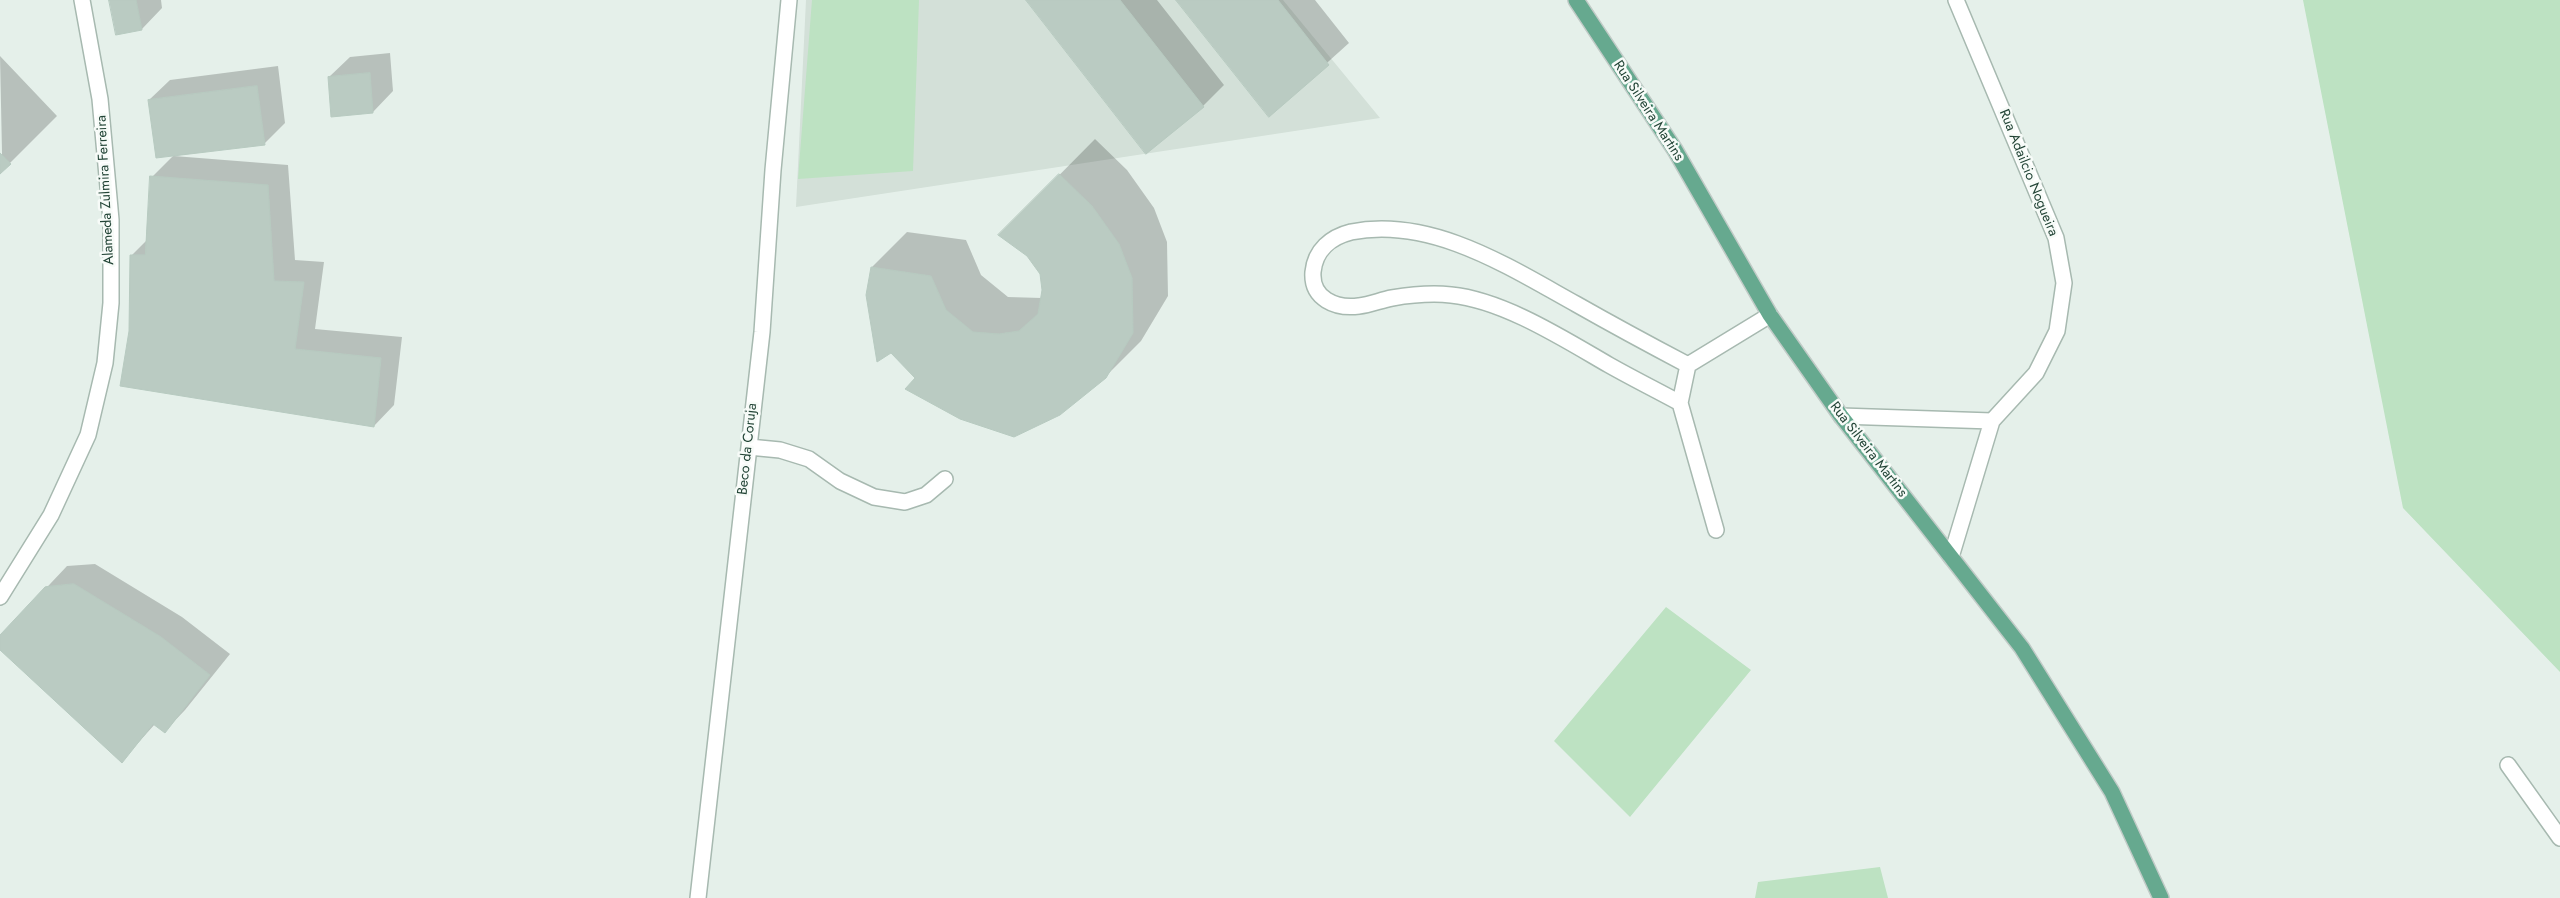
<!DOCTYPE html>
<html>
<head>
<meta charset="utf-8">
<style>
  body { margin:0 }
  canvas { display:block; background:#e5f0ea }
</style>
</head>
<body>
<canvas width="2560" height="898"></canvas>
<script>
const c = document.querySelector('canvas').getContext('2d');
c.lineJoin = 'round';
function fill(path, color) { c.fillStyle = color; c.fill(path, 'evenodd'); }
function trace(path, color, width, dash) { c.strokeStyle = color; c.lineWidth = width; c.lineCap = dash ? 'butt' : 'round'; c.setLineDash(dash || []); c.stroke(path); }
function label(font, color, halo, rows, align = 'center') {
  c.font = font + ' Jost,sans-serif'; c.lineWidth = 5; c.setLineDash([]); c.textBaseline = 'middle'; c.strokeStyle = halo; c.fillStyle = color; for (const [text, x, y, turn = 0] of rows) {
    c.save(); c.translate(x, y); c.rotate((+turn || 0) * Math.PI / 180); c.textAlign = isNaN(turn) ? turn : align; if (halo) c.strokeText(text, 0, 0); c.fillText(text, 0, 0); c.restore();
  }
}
fill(new Path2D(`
  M806,0H1283L1380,118L796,207Z`), '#d3e0d8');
fill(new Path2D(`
  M812,0H919L913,171L798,179Z
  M2303,0H2560V672L2403,508Z
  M1666,607L1751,670L1630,817L1554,741Z
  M1880,867L1888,898H1755L1758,882Z`), '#bde2c2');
fill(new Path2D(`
  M110,0H161L162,8L142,29Z
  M1028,0H1157L1224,85L1203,106L1146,152Z
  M1178,0H1315L1349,43L1269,115Z
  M390,53L393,91L373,112L329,77L350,57Z
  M0,56L57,116L0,173L2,153Z
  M278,66L285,123L265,143L174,156L288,165L295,260L324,262L315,329L402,337L394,405L374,426L130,331L131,256L147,240L152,177L174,155L149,100L170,80Z
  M1095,139L1127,170L1154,208L1167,242L1168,296L1141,341L1105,377L916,378L872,267L907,232L966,240L981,275L1008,297L1042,298L1043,290L1041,274L1028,255L1000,235Z
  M95,564L182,617L230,654L185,710L165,731L155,724L122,761L0,649V637L67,566Z`), '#0003');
const building = new Path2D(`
  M109,0H136L142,30L116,35Z
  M1026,0H1120L1204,107L1146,154Z
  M1176,0H1278L1329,65L1269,117Z
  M370,73L373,113L331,117L328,77Z
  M257,86L265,145L156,158L148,100Z
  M0,153L11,164L0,174Z
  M1059,174L1092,206L1119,244L1132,278L1133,333L1106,378L1060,415L1014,437L960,419L905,389L915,378L891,353L877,362L866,295L871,267L931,276L946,310L973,332L999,334L1019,331L1038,314L1042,290L1040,274L1027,256L998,235Z
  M150,176L268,185L274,281L304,282L295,349L381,358L374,427L120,386L129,331L130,255H145Z
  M74,584L161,637L210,675L165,733L153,724L122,763L0,650V635L45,587Z`);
fill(building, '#bacbc2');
trace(building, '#b7cac0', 1);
const minor = new Path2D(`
  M1680,403C1656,390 1632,378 1609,365C1564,339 1503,300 1451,295C1433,293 1410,295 1392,298C1381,300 1370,305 1359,306C1336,309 1311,299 1313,272C1315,250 1331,237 1351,232C1431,216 1509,267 1576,304C1613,325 1650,345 1688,365
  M1841,416L1992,421
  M749,447L780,450L809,459L840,481L874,497L905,502L926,495L945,479
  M1716,530L1680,403L1688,365L1770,315
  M1951,557L1992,421L2036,373L2057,331L2064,283L2056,238L1956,0
  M0,597L51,515L88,435L105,363L111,303V220L100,99L82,0
  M2508,765L2560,838
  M698,898L762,332L773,170L789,0`);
const major = new Path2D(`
  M1576,0L1675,150L1770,315L1841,416L2022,648L2112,792L2161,898`);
trace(minor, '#a7b9b0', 18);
trace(major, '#c1cbc7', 18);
trace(minor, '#fff', 15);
trace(major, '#66a98f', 15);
label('14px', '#224436', '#f7fbf8', [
  ["Rua Silveira Martins",1648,111,57],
  ["Rua Adailcio Nogueira",2028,173,68],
  ["Alameda Zulmira Ferreira",106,190,-93],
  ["Beco da Coruja",748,449,-84],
  ["Rua Silveira Martins",1868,450,52]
]);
</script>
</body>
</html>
